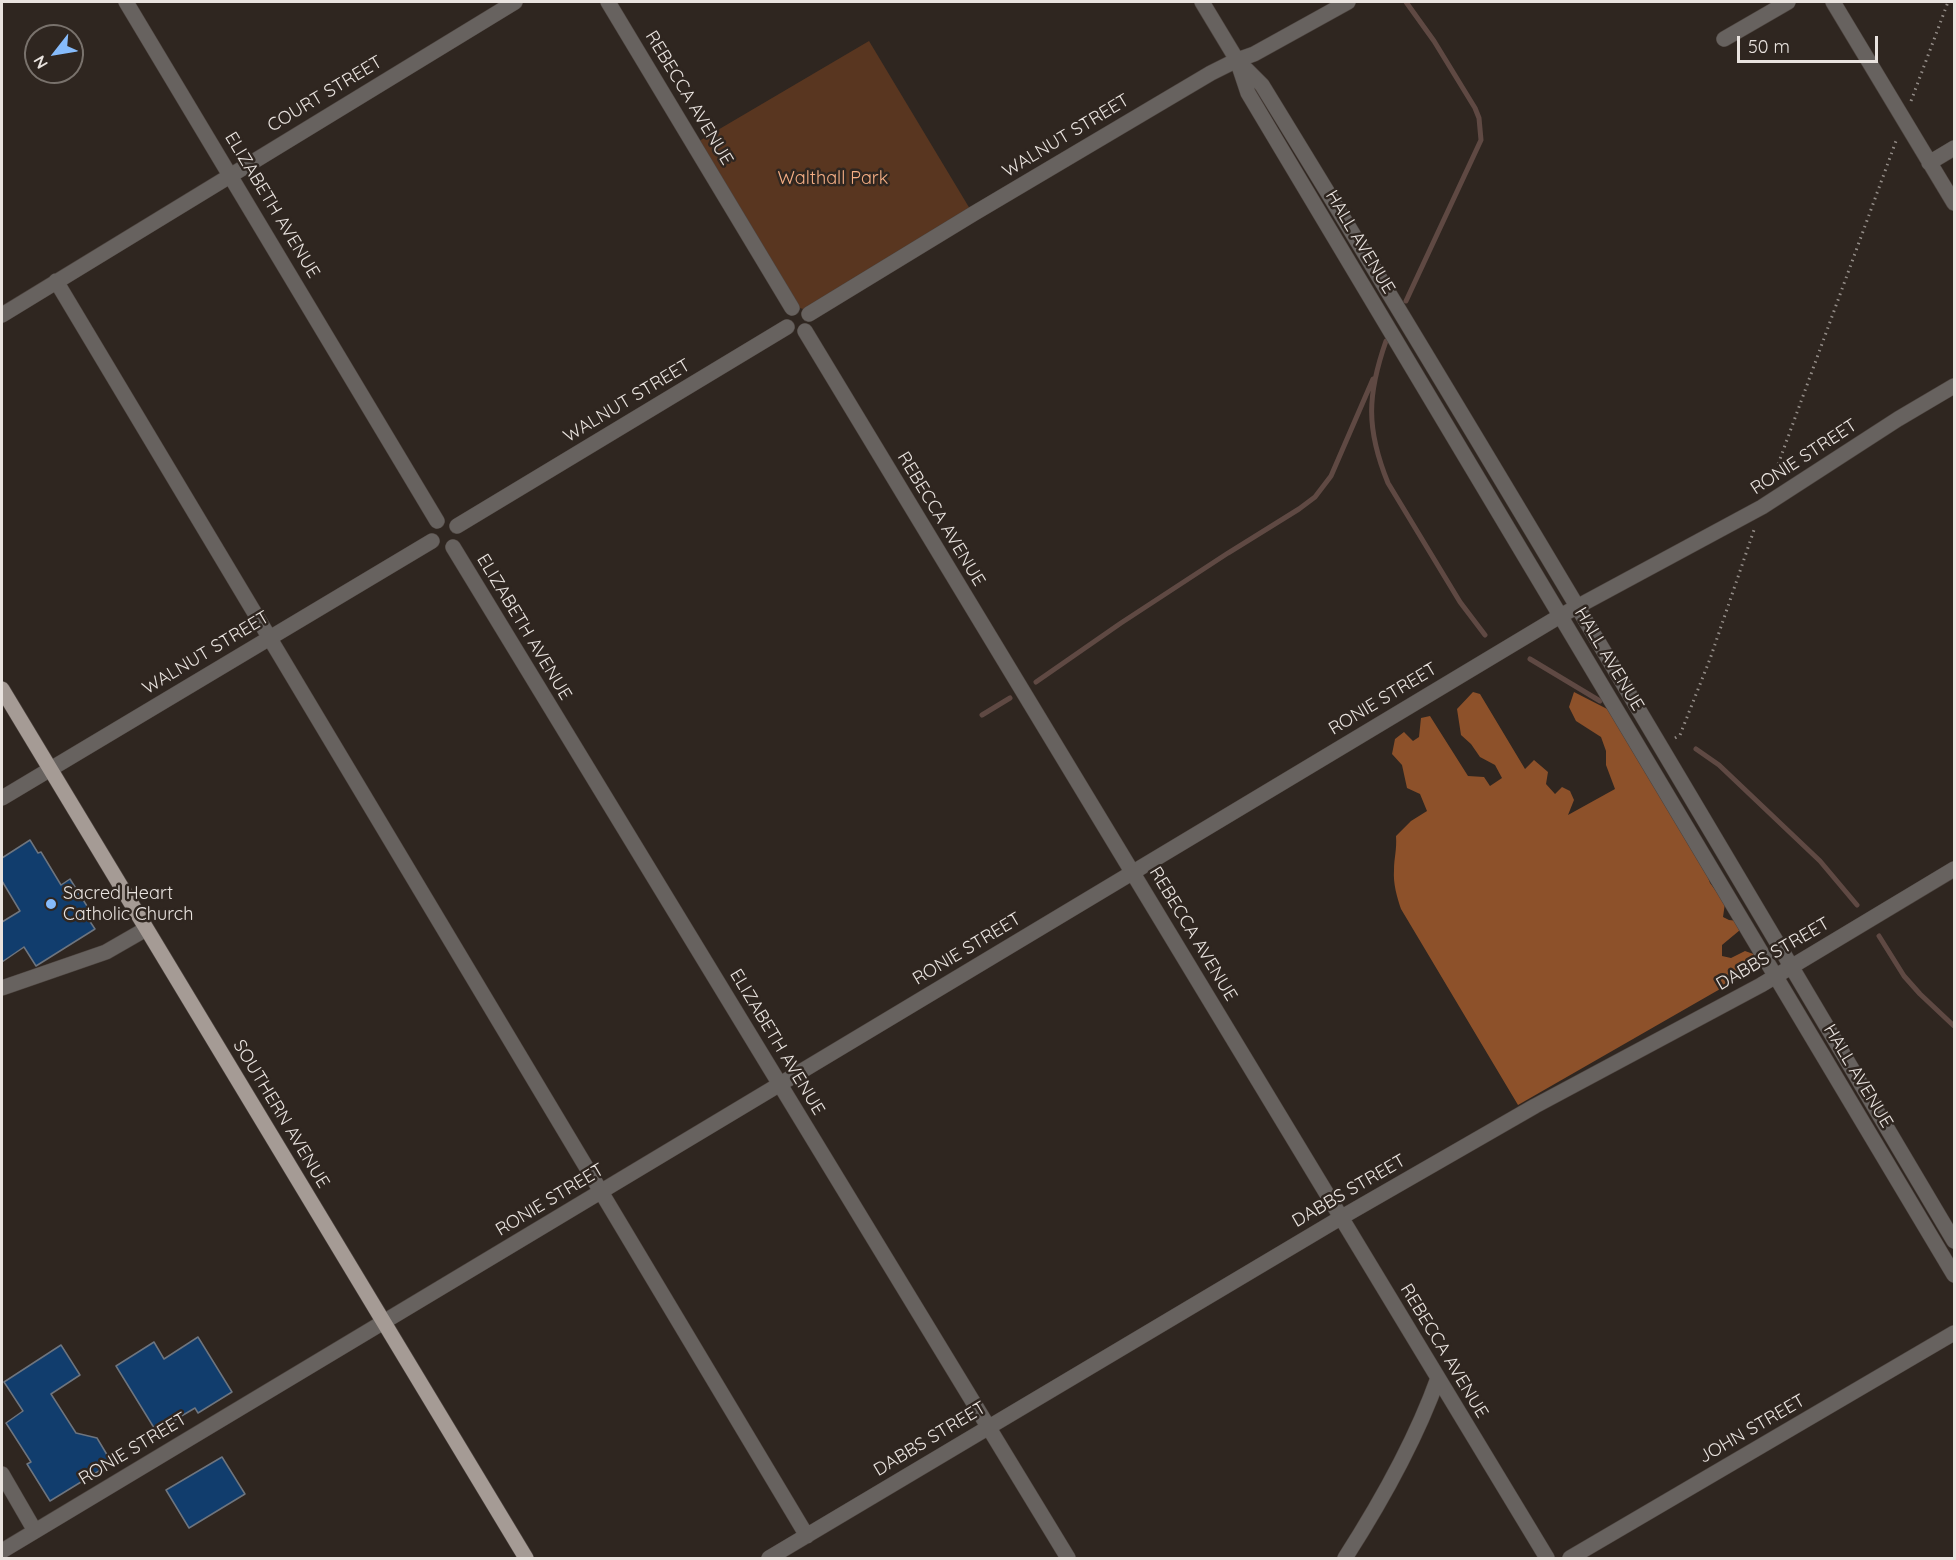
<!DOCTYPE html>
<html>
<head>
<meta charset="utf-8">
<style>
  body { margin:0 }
  #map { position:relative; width:1956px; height:1560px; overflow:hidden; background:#2f2620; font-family:Quicksand,sans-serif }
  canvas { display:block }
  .frame { position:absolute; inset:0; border:3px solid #e9e3df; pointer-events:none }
  .north { position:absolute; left:24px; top:24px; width:60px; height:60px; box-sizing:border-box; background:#2f2620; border:2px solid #79726c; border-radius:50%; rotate:239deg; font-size:16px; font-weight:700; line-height:24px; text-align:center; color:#e9e3df }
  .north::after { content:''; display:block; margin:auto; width:21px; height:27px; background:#86bbfb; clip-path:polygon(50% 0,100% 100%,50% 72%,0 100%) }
  .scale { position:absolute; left:1737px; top:36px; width:141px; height:27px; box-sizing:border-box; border:3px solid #e9e3df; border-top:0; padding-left:8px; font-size:18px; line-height:21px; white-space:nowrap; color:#e9e3df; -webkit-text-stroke:4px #2f2620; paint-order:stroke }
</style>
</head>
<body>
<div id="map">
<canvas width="1956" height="1560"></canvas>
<div class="frame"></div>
<div class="north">N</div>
<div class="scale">50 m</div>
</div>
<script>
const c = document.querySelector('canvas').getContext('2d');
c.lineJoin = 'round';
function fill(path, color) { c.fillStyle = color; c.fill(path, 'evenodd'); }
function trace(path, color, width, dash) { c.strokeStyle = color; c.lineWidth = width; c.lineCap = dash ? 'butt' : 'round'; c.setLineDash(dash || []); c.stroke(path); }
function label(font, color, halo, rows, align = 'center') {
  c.font = font + ' Quicksand,sans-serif'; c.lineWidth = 5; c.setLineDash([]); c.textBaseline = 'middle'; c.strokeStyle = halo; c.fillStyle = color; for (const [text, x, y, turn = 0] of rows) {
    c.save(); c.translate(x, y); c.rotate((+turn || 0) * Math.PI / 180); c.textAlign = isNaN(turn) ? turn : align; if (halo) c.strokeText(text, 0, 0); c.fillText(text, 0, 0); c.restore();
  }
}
fill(new Path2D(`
  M869,41L973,214L807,310L796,307L694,144Z`), '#593620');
fill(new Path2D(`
  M1473,692L1480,694L1525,769L1534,760L1548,772L1546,784L1555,794L1562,787L1570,791L1574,800L1568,815L1615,789L1606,765V751L1601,737L1576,721L1569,707L1574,692L1615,713L1702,860L1710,883L1725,903L1723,917L1729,920L1738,921L1740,930L1722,945V956L1731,958L1745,951L1759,956V966L1748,973L1518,1105L1401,909C1397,897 1393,884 1394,870C1394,858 1397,850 1396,836L1411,821L1427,811L1420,794L1407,788L1402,765L1392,754L1395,739L1404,732L1413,741L1419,737L1421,718L1430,716L1468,776L1484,777L1490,786L1502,778L1495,765L1480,757L1471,744L1461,735L1457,709Z`), '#8d512a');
trace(new Path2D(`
  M1406,301L1481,140L1479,118L1475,108L1434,41L1406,2
  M1386,341C1367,395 1366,429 1388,483L1460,602L1485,635
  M1530,659L1600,701
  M1036,682L1121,623L1228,553L1299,509L1315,497L1331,476L1373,379
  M982,715L1010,698
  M1696,749L1719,765L1820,861L1857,905
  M1879,936L1904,976L1920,994L1954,1026`), '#5f4943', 5);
const building = new Path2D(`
  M30,840L38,853L41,852L61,885L70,879L92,914L87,917L95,929L36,966L24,947L2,962V922L20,911L2,881V858Z
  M198,1337L232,1392L198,1413L195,1408L156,1431L116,1366L154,1342L164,1359Z
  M61,1345L80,1375L51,1394L76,1433L97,1438L112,1463L50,1501L27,1464L31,1462L6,1423L23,1411L4,1382Z
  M222,1457L245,1494L189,1528L166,1490Z`);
fill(building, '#113d6d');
trace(building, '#6e757f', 1.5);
const minor = new Path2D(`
  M126,2L437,521
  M608,2L792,308
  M1202,2L1237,60L1248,93L1954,1275
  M1833,2L1954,203
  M1724,39L1788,2
  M1239,62L1262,85C1497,468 1725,855 1954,1241
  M1929,163L1954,148
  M56,281L807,1536
  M809,314L973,214L1211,73L1237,60L1254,54L1348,2
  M2,315L515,2
  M805,331L1547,1558
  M457,526L787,327
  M453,547L1068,1558
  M2,798L432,541
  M2,988L106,952L146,929
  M2,1474L35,1531
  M2,1551L1560,616L1762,507L1898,419L1954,386
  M769,1558L1342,1217L1535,1106L1761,985L1954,869
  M1345,1558C1381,1502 1415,1442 1438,1378
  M1570,1558L1954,1333`);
const major = new Path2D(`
  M2,689L526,1558`);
trace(minor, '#4d443f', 16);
trace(major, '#4d443f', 16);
trace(new Path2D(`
  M1911,101L1948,2
  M1772,481L1896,141
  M1675,738L1680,735L1710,659L1754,530`), '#948d88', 3, [1.5, 4.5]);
trace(minor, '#67625f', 15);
trace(major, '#a59b95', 15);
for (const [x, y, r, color] of [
  [51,904,6,"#86bbfb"]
]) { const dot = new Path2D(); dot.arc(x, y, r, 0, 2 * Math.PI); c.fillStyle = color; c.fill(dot); trace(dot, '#2f2620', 2); }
label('18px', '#e9e3df', '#2f2620', [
  ["COURT STREET",325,94,-31],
  ["REBECCA AVENUE",689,98,59],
  ["WALNUT STREET",1066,136,-31],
  ["ELIZABETH AVENUE",272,205,59],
  ["HALL AVENUE",1360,242,59],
  ["WALNUT STREET",627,401,-31],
  ["RONIE STREET",1804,457,-33],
  ["REBECCA AVENUE",941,519,59],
  ["ELIZABETH AVENUE",524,627,59],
  ["WALNUT STREET",206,653,-31],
  ["HALL AVENUE",1609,659,59],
  ["RONIE STREET",1383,699,-31],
  ["REBECCA AVENUE",1193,934,59],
  ["RONIE STREET",967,949,-31],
  ["DABBS STREET",1773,954,-30],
  ["ELIZABETH AVENUE",777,1042,59],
  ["HALL AVENUE",1858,1076,59],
  ["SOUTHERN AVENUE",281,1114,59],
  ["DABBS STREET",1349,1191,-30],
  ["RONIE STREET",550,1200,-31],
  ["REBECCA AVENUE",1444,1351,59],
  ["JOHN STREET",1752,1429,-30],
  ["DABBS STREET",930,1439,-31],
  ["RONIE STREET",133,1449,-31]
]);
label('18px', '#f6af85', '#2f2620', [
  ["Walthall Park",833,179]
]);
label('18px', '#e9e3df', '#2f2620', [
  ["Sacred Heart",63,894],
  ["Catholic Church",63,915]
], 'left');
</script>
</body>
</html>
